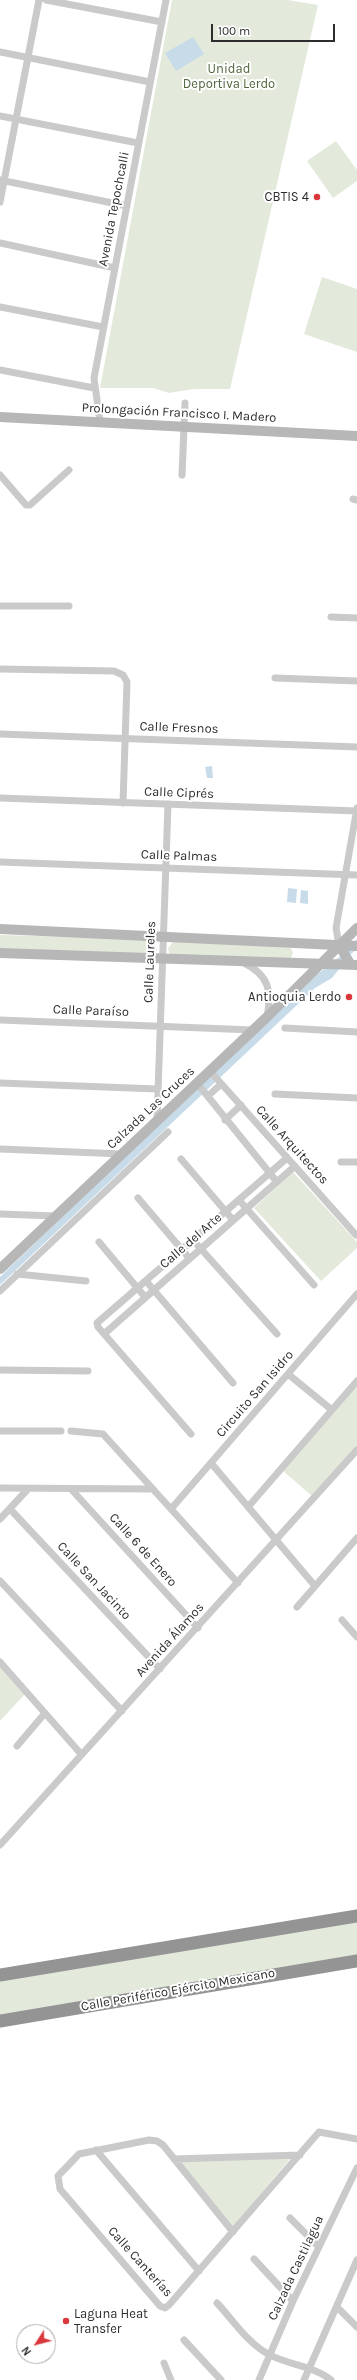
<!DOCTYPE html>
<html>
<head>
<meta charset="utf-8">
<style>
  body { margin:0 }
  #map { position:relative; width:357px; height:2380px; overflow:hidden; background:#fff; font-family:Karla,sans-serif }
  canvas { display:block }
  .north { position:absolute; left:16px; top:2324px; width:40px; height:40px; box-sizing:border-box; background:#fff; border:1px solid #ababab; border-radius:50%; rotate:234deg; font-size:11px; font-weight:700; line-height:16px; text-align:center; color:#2d2d2d }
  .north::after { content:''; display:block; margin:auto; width:14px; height:18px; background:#db383d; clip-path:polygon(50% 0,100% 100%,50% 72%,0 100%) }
  .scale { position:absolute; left:211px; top:24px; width:124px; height:18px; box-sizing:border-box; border:2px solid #2d2d2d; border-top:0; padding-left:5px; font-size:12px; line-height:14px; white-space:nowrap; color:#2d2d2d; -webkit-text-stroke:3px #fff; paint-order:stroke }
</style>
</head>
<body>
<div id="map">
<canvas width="357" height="2380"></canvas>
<div class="north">N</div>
<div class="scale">100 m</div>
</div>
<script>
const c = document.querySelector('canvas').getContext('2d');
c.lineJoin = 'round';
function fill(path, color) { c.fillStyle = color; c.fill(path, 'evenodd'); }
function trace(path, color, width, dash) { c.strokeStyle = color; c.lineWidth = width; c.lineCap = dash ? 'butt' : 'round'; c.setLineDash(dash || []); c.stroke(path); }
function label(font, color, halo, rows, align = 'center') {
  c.font = font + ' Karla,sans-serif'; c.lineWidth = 4; c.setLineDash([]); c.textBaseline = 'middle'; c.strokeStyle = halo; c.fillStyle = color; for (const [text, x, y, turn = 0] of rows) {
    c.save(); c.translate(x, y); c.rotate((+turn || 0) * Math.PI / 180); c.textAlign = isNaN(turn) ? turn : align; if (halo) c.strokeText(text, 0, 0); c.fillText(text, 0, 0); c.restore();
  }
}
fill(new Path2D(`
  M172,0H288L318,5L230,389H194L169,393L153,388H100Z
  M336,141L357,170V181L333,198L307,161Z
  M322,277L357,289V352L304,334Z
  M0,935L149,939L154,942L157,949L155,954L0,953Z
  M175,940L291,948L293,953L290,960L174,957L169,953L168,948Z
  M293,1172L357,1242V1248L321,1281L254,1208Z
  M357,1384V1446L313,1497L282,1470Z
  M0,1667L25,1694L0,1721Z
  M357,1919V1960L0,2019V1977Z
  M295,2153L233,2227L180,2161Z`), '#e3eadb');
fill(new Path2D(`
  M193,37L204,54L176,71L165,53Z
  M212,766L213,778H207L205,767Z
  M288,888L297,889L296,903L287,902Z
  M301,890L308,891V904L300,903Z
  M357,939V949L351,954L332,978L315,988L0,1285V1277L298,989L347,951Z`), '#c8dbe9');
trace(new Path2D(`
  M46,0L162,22
  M0,52L150,82
  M0,116L138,143
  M0,180L127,206
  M0,202L39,0
  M0,243L115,268
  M0,307L103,327
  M0,370L94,388
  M100,422L94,378L166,0
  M0,475L26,505H30L69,470
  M182,475L185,403
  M353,499L357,500
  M0,606H69
  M331,617L357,618
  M0,669L114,671L123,675L127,682L123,803
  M275,678L357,681
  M0,734L357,747
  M0,798L357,811
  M0,862L357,875
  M339,945L336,928L357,808
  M244,963C269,975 272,991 267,1017
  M0,1020L253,1030
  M285,1028L357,1032
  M210,1071L356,1235
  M0,1083L157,1089
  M197,1083L277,1182
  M275,1094L357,1098
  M208,1096L220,1085
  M225,1120L241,1105
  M157,1121L168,804
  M0,1149L122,1154
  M181,1159L233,1220
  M341,1162H357
  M138,1198L189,1258
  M239,1200L314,1285
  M0,1214L56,1216
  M193,1240L277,1334
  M99,1242L145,1297
  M17,1274L86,1281
  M146,1281L233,1383
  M0,1291L168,1132
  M104,1334L295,1166
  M0,1370L88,1371
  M288,1374L332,1410
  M0,1431H61
  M71,1431L103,1434L238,1583
  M191,1434L98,1327L97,1323L287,1158
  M211,1463L315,1586
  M0,1488L153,1489
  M71,1489L198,1628
  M248,1507L357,1381
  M10,1509L160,1669
  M171,1509L357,1294
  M0,1519L28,1489
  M0,1581L122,1711
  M297,1607L357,1538
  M342,1620L357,1637
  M0,1662L81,1754
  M17,1746L45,1713
  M0,1845L357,1450
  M96,2150L199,2271
  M174,2159L300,2155
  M290,2218L319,2247
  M233,2232L163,2145L157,2141L149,2140L79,2154L58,2176L60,2189L160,2306L165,2308L169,2305L319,2132L357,2139
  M254,2259L293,2301
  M217,2303C233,2320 249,2345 270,2355C289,2365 314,2366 331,2380
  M337,2307L357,2327
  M184,2340L221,2380
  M164,2363L171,2380
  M259,2380L293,2301L357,2168
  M304,2380L357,2260`), '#cacaca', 7);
trace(new Path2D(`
  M0,417L357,436
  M0,929L357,946
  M339,945L351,965
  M0,953L357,965
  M0,1269L267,1017L357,928`), '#b7b7b7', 10);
trace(new Path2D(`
  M0,1975L357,1916
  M0,2021L357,1961`), '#949494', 13);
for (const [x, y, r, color] of [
  [317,197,4,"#db383d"],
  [349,997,4,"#db383d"],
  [66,2321,4,"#db383d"]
]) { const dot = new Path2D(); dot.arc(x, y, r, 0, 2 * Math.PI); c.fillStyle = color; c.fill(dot); trace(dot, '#fff', 1.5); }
label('13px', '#4f663d', '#fff', [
  ["Unidad",229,69],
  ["Deportiva Lerdo",229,84]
]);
label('13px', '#2d2d2d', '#fff', [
  ["CBTIS 4",309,197],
  ["Antioquia Lerdo",341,997],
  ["Laguna Heat",74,2314,"left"],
  ["Transfer",74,2329,"left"]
], 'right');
label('13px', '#2d2d2d', '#fff', [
  ["Avenida Tepochcalli",114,209,-79],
  ["Prolongación Francisco I. Madero",179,413,3],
  ["Calle Fresnos",179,728,2],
  ["Calle Ciprés",179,793,2],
  ["Calle Palmas",179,856,2],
  ["Calle Laureles",150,962,-88],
  ["Calle Paraíso",91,1011,2],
  ["Calzada Las Cruces",151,1108,-43],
  ["Calle Arquitectos",292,1145,48],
  ["Calle del Arte",191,1241,-41],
  ["Circuito San Isidro",255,1394,-49],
  ["Calle 6 de Enero",143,1550,48],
  ["Calle San Jacinto",94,1581,47],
  ["Avenida Álamos",170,1640,-48],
  ["Calle Periférico Ejército Mexicano",178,1990,-10],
  ["Calle Canterías",140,2262,48],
  ["Calzada Castilagua",296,2268,-65]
]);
</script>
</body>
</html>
